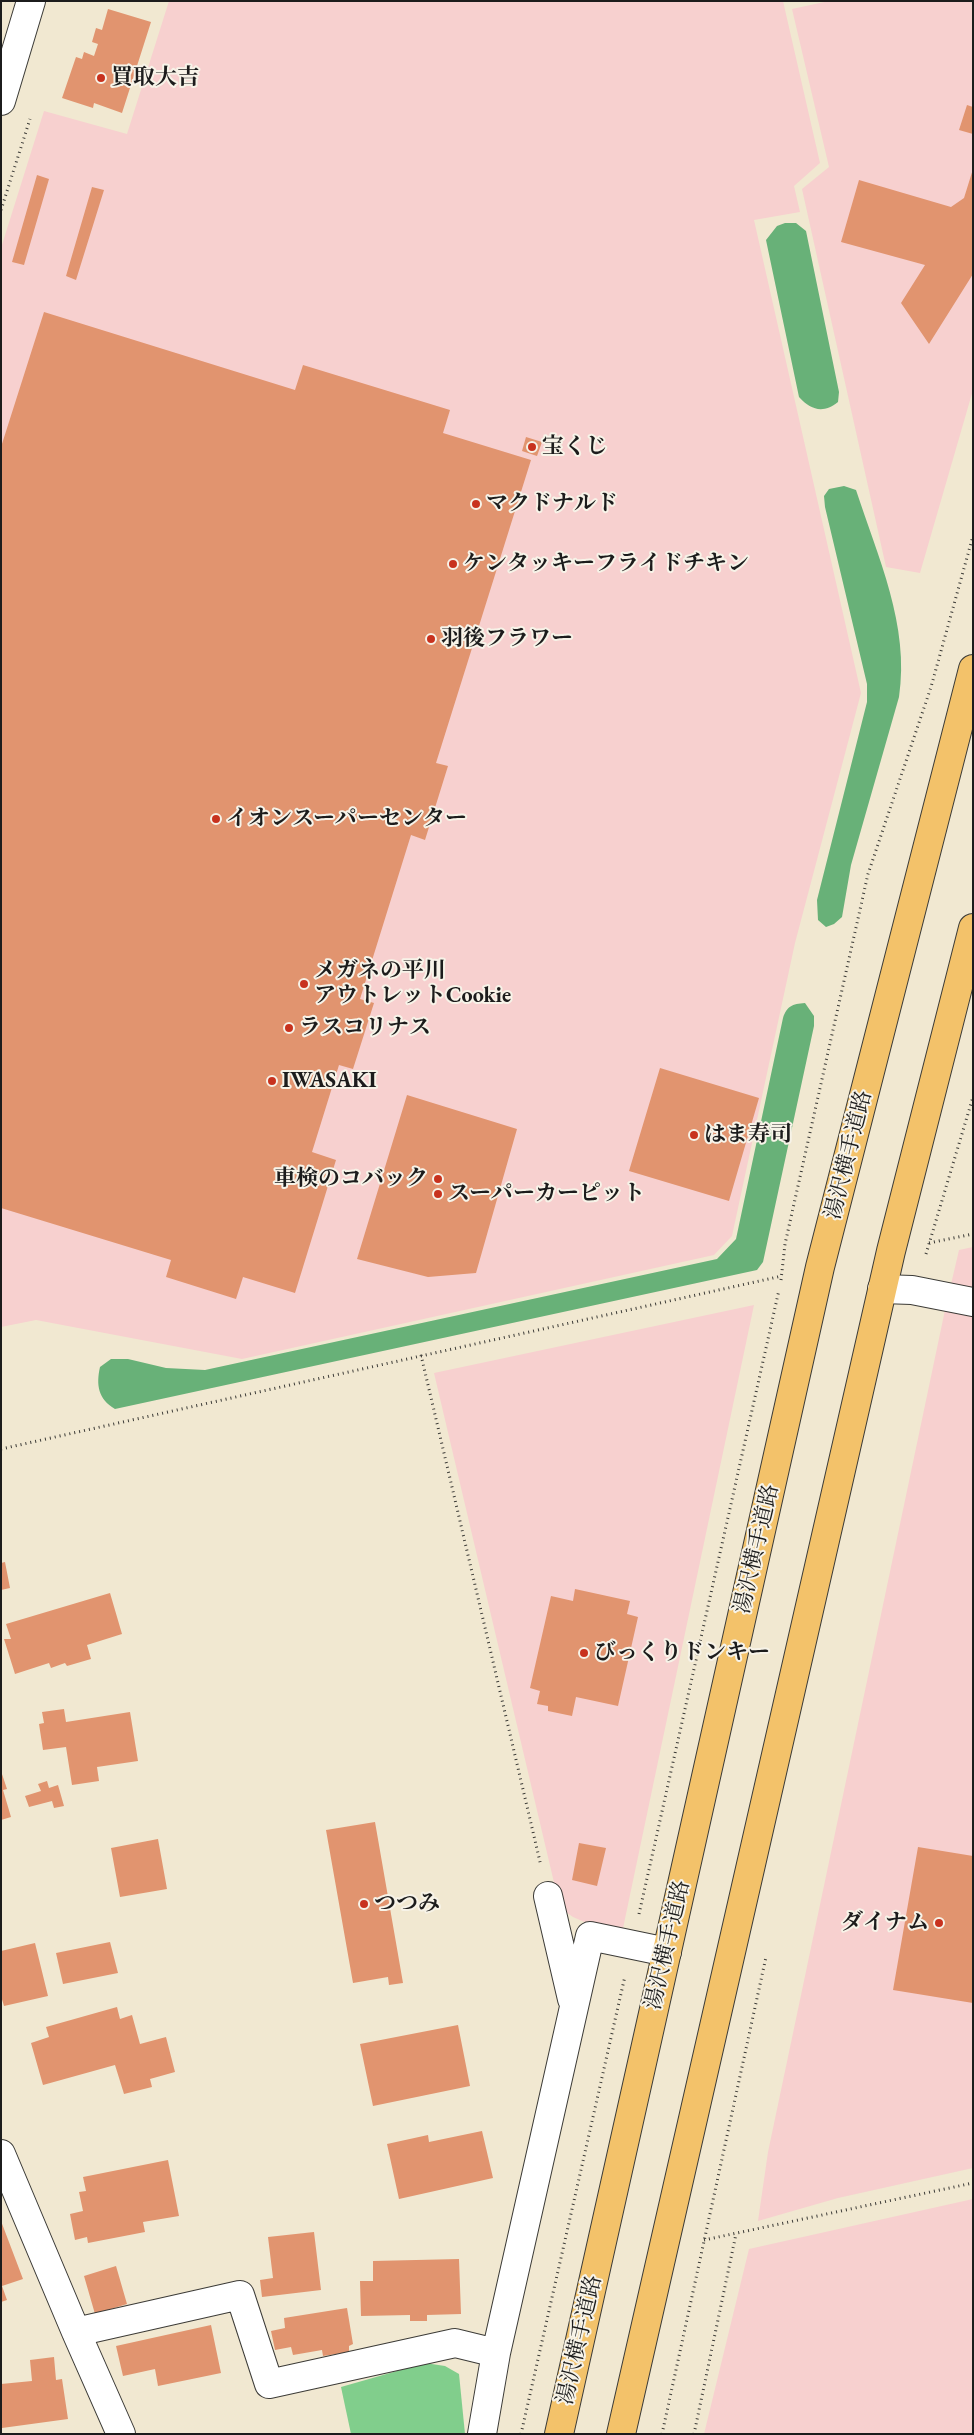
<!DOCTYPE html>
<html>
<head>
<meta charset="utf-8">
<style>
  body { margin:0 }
  #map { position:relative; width:974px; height:2435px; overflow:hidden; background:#f1e8d1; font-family:"EB Garamond",serif }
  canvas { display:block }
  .frame { position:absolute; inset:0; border:2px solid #1c1c1c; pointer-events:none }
</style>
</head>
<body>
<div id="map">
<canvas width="974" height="2435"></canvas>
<div class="frame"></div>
</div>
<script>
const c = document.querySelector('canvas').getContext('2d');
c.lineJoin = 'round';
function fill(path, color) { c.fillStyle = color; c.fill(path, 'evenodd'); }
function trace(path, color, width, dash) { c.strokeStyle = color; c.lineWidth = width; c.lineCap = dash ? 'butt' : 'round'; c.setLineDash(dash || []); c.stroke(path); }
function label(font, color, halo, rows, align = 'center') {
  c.font = font + ' "EB Garamond","Noto Serif JP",serif'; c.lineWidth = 4; c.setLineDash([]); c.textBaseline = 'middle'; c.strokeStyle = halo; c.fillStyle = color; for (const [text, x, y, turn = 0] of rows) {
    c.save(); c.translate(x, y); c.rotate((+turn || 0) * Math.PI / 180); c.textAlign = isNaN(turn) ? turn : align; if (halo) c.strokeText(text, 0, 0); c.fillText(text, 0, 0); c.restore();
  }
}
fill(new Path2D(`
  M169,1H783L820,163L794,186L800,212L754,220L861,693L795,943L732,1236L714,1255L242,1359L36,1320L1,1327V248L44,111L127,134Z
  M829,1H973V390L920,573L886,567L802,189L829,167L792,9Z
  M973,1247V2168L838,2198L758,2221L768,2152L945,1310L959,1250Z
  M754,1305L622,1933L598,1928L573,1917L560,1908L434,1373Z
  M973,2199V2434H704L749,2249Z`), '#f7d0cf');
fill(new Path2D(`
  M425,2363L445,2366L459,2374L465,2434H351L341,2387Z`), '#81ce8c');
fill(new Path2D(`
  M785,223H796L806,231L839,392L838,402C823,414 811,410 799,397L766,240L777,226Z
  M844,486L856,490C878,557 910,626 899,697L851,865L842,917L834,924L826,927L818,920L817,900L867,702V684L825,507L824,496L829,489Z
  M805,1003L814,1016V1026L763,1262L757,1270L115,1409C98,1399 96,1385 100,1367L111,1359H128L166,1368L205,1370L717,1259L736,1239L783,1018C787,1006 792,1004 805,1003Z`), '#68b178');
fill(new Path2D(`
  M108,9L151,22L122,113L94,103L93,108L62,98L76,57L82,59L84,52L94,56L98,44L92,42L96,28L102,30Z
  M967,105L973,107V134L959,130Z
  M973,169V274L929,344L901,303L925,265L841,242L859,180L951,207L964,198Z
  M37,175L49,179L24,265L12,262Z
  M92,187L104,190L76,280L66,276Z
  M44,312L295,390L303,365L450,410L443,433L531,460L436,763L448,766L425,840L411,835L360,999L374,1003L353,1069L339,1065L312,1152L336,1160L295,1293L243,1277L236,1299L166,1277L171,1260L1,1208V447Z
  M526,437L542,442L537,456L522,451Z
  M660,1068L759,1098L729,1201L629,1171Z
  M407,1095L517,1129L476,1273L428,1277L357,1259Z
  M5,1562L10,1588L1,1590V1563Z
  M575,1589L630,1601L627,1614L638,1617L618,1706L576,1697L572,1716L548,1711V1706L537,1704L540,1691L530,1688L551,1596L573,1601Z
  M110,1593L122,1634L87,1645L91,1659L67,1666L65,1663L51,1668L49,1663L15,1674L4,1639H11L6,1624Z
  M64,1709L66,1722L130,1712L138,1761L97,1767L99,1781L72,1785L66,1747L43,1750L39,1724L44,1723L42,1712Z
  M1,1771L7,1789L3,1790L11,1817L1,1820Z
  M47,1781L49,1788L58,1785L64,1806L54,1808L52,1801L29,1807L25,1796L41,1791L38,1784Z
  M375,1822L403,1983L389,1985L388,1977L353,1983L326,1830Z
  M158,1839L167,1889L120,1897L111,1848Z
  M579,1843L606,1848L597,1886L572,1880Z
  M918,1847L973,1856V2003L893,1990Z
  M110,1942L118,1973L63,1984L56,1953Z
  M35,1943L48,1996L4,2006L1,1996V1951Z
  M117,2007L120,2019L132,2015L140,2044L166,2037L175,2072L150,2079L152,2087L124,2094L115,2065L43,2085L31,2043L49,2037L46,2027Z
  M458,2025L470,2086L373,2106L360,2044Z
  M482,2131L493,2178L399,2199L387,2144L428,2135L429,2142Z
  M168,2160L179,2216L143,2222L145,2232L88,2243L87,2237L75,2240L70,2214L83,2211L79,2192L86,2191L83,2177Z
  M1,2221L23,2279L2,2286L7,2300L1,2302Z
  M314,2232L321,2290L262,2297L260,2280L273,2278L268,2237Z
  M459,2259L461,2314L427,2315V2321H410V2315L361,2316L360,2281H373V2261Z
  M116,2266L127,2304L95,2314L84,2276Z
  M347,2308L353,2344L349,2346V2352L323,2356L322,2350L293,2355L291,2347L275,2350L271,2331L285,2328L284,2318Z
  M211,2325L221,2373L158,2386L155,2369L123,2376L116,2346Z
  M54,2357L56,2380L62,2379L68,2419L2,2428L1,2384L32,2381L30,2360Z`), '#e1946f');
const street = new Path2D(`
  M1,101L31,1
  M882,1289L912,1290L973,1302
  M548,1896L572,1999
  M1,2154L76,2332L121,2434
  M76,2332L240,2295L269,2384L455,2343L496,2353
  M482,2434L496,2353L590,1936L667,1952`);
const highway = new Path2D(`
  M559,2434L820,1267L973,669
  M621,2434L891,1251L973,928`);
trace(street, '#3c3b37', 30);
trace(highway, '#3c3b37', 30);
trace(new Path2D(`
  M1,210L30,119
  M929,1243L973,1234
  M926,1254L973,1097
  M781,1280L785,1244L868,874L931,687L973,536
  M421,1355L541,1866
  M1,1449L782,1276
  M639,1914L779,1290
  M704,2240L973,2183
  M521,2434L625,1976
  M662,2434L766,1957
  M694,2434L736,2234`), '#3c3b37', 3, [1, 4]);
trace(street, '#fff', 28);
trace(highway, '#f3c26a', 28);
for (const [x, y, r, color] of [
  [101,78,5,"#c8321e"],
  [532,447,5,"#c8321e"],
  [476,504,5,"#c8321e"],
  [453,564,5,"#c8321e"],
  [431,639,5,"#c8321e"],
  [216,819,5,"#c8321e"],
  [304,984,5,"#c8321e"],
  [289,1028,5,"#c8321e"],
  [272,1081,5,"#c8321e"],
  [694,1135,5,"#c8321e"],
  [438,1179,5,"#c8321e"],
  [438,1194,5,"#c8321e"],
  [584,1653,5,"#c8321e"],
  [364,1904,5,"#c8321e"],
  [939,1923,5,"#c8321e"]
]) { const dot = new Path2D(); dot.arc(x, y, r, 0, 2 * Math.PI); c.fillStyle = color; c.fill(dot); trace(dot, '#f7f3e8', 2); }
label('bold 22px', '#1c1c1c', '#f7f3e8', [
  ["買取大吉",111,78],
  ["宝くじ",542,447],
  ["マクドナルド",486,504],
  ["ケンタッキーフライドチキン",463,564],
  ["羽後フラワー",441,639],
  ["イオンスーパーセンター",226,819],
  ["メガネの平川",314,971],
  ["アウトレットCookie",314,996],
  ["ラスコリナス",299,1028],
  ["IWASAKI",282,1081],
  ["はま寿司",704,1135],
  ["車検のコバック",428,1179,"right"],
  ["スーパーカーピット",448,1194],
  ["びっくりドンキー",594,1653],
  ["つつみ",374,1904],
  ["ダイナム",929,1923,"right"]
], 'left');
label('22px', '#1c1c1c', '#f7f3e8', [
  ["湯沢横手道路",849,1155,-76],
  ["湯沢横手道路",757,1549,-77],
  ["湯沢横手道路",668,1945,-77],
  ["湯沢横手道路",580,2340,-77]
]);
</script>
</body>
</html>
